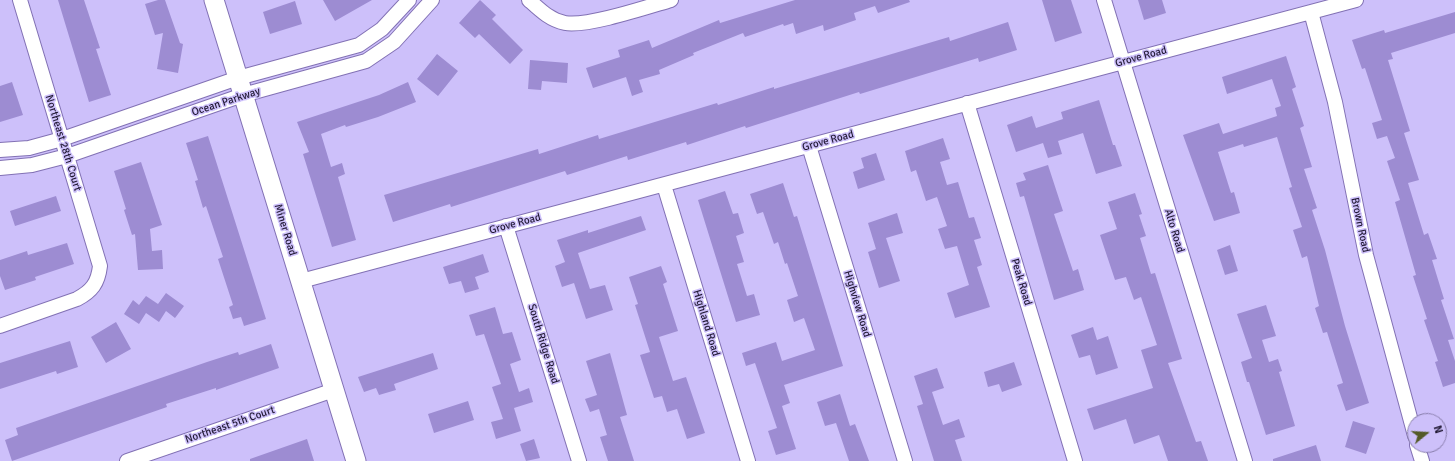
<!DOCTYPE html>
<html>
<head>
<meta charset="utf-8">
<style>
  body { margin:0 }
  #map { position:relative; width:1455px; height:461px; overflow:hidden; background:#cdc0fa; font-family:Signika,sans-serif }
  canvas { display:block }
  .north { position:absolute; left:1407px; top:413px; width:40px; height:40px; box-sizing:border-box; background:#cdc0fa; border:1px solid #887dab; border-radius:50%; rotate:72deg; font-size:11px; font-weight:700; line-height:16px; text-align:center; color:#211934 }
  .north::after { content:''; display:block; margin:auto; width:14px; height:18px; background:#545a28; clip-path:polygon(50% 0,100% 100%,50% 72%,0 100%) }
</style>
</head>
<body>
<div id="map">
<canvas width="1455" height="461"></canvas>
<div class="north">N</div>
</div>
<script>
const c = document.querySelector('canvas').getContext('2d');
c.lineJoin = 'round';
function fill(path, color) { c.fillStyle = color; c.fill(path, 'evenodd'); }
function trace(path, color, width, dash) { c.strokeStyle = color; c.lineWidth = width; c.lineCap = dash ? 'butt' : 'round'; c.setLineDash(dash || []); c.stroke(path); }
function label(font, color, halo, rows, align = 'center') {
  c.font = font + ' Signika,sans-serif'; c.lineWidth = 3; c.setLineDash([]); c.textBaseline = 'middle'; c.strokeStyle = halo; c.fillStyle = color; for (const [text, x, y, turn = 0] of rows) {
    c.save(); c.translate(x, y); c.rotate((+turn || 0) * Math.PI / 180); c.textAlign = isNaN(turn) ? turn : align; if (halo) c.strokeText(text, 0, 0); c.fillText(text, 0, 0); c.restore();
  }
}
fill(new Path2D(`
  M58,0H84L100,48L96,49L111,95L89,102Z
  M158,0H165L180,43L183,44L178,73L157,69L163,33L155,35L145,4Z
  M323,0H372L335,21Z
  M480,0L496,15L492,19L523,50L510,64L479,34L475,38L459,23Z
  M795,0H909L910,2L878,13L875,6L854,13L856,20L824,31L823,25L796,34L793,23L784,26L783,24L745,37L743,33L693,53L694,55L659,70L660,74L639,80L643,92L632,96L626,77L593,88L586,68L620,57L618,50L649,40L652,48L719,20L720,23Z
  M1042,0H1071L1082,33L1055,42Z
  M1138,0H1162L1166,13L1144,20Z
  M295,1L302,24L270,34L263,12Z
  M1455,12V33L1391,53L1393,59L1388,60L1410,131L1404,133L1419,180L1408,183L1424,235L1428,233L1437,259L1432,260L1444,299L1441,300L1454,339L1448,340L1455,361V383L1443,387L1435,362L1438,361L1424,320L1427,319L1413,276L1416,275L1395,202L1400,200L1387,161L1395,158L1387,136L1377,139L1372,123L1382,120L1365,68L1362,69L1352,40L1384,30L1385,33Z
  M1008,22L1017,50L979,62L978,58L860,94L859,92L746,128L745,126L687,145L686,142L628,160L627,156L567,175L565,171L451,207L450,204L393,222L384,195L538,149L539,154L598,135L599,139L717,103L718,105L774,87V89L949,37L950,41Z
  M437,54L458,71L438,96L417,79Z
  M1286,56L1296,87L1292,89L1304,126L1300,128L1312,167L1304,169L1317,208L1312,210L1325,250L1345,326L1369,403L1346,411L1337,385L1343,383L1327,332L1323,333L1315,308L1319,306L1307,256L1302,258L1293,230L1302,227L1289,188L1292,187L1277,137L1244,147L1243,144L1218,152L1231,193L1234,192L1240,213L1214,221L1183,135L1219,123L1223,134L1277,116L1275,108L1281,106L1272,79L1227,94L1222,77Z
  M530,60L568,63L567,83L542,81L541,90L528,89Z
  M12,82L23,115L0,122V86Z
  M408,82L416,102L378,117L346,127L345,125L321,134L331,167L342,163L345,174L338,177L356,240L332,247L303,154L309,152L297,122L379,95Z
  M1099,100L1113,145H1115L1122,166L1096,174L1083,133L1058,141L1062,154L1048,158L1043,143L1016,152L1007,125L1032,116L1036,128L1063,119L1061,112Z
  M208,136L266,319L244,326L241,317L233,319L229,307L233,305L218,259L223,257L206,206L203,208L195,181L198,180L186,143Z
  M943,138L950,159L940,162L947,185L958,182L969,218L974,217L981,238L974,240L982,265L977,267L990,307L955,318L947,293L969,285L957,246L945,249L938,229L947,226L937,197L926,201L916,170L911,172L905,151Z
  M876,153L885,180L858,189L853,172L864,168L861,158Z
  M141,162L162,225L150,229L152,251L162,250L163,269L138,270L135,234L132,235L124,210L126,209L114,171Z
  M1048,165L1063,211L1054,214L1073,271L1078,269L1084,290L1054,300L1024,196L1020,197L1016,183L1026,180L1023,173Z
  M783,183L794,217L797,216L843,366L784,385L790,403L782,406L796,449L776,455L768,431L777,428L755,363L746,366L742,353L776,342L782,361L815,350L804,318L794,322L787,300L798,296L787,263L785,264L778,242L774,244L763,212L757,214L750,194Z
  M725,191L733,214L738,213L744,233L736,236L744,262L737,264L747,296L754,294L760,315L736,322L698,200Z
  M1135,193L1142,214L1139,215L1146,236L1140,238L1151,274L1155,273L1182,359L1168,363L1196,442L1201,441L1208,461H1168L1159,435L1134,444L1126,419L1094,430L1087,409L1153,388L1141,350L1157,345L1141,297L1134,300L1126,277L1115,280L1100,235L1117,229L1108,202Z
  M56,196L61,211L15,226L10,211Z
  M897,213L903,233L886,238L900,281L879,288L868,252L876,249L868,223Z
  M641,216L646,230L578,253L590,289L605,285L613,310L586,319L574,283L562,287L555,266L565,262L557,240L588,230V233Z
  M67,243L74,264L35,277L36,280L5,290L0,276V260L27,251L28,255Z
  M1230,245L1238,271L1225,275L1217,250Z
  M483,254L489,272L475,277L479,289L465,293L461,281L449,284L443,267Z
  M661,266L667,282L663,284L678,331L659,337L673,381L686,377L705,433L687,439L677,409L667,412L662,396L654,398L640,355L650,352L635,305L638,304L629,277Z
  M166,293L184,306L175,318L166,311L159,322L146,313L139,324L124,314L133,300L139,305L146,296L158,304Z
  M1266,305L1276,336L1262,340L1269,362L1278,359L1282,371L1279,372L1295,426L1266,435L1249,382H1247L1241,362L1252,358L1237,314Z
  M495,307L503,334L512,332L521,360L510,364L519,392L529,388L533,402L514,408L521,431L496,439L491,422L503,419L492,387L501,384L484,334L476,336L469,315Z
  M116,322L131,349L106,363L91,337Z
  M1093,327L1097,340L1108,336L1118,368L1096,375L1090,355L1079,358L1071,335Z
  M70,341L78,367L57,374L56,371L0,389V363Z
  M271,344L279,368L216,390V388L166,404L167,407L12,461L5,440L18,435L16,428L207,362L238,352L239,355Z
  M433,353L438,369L394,384L396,390L379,395L376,388L364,392L358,377Z
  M610,353L627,415L620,417L634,461H608L600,437L607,435L599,409L590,412L585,399L597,395L586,361Z
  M1014,362L1022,385L1002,392L999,384L988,387L984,372Z
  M937,368L944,388L932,392L943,425L959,419L965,437L955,440L962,461H934L917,406L923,404L914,376Z
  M840,394L850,426L855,424L869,461H849L836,423L825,426L817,402Z
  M468,401L474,420L434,433L428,414Z
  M1353,421L1375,428L1366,454L1345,447Z
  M307,439L314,461H250V459Z
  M534,439L540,458L526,461L520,444Z
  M1316,445L1321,461H1273V459Z`), '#9d8cd2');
const street = new Path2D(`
  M529,0C540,10 550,20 565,23C587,27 647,7 671,0
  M1104,0L1245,461
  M1311,12L1335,102L1366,255L1415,436
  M967,103L1075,461
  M809,146L905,461
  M0,150L29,148L62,139L238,78L359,45L382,29L409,0
  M0,168L32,165L67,156L243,95L366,61L394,42L432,0
  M664,185L748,461
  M506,226L579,461
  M301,281L1356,0
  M0,326L77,299C92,291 98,283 100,266L20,0
  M1417,445L1422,461
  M127,461L334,390`);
const secondary = new Path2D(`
  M214,0L356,461`);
trace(street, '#8271b4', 16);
trace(secondary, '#8271b4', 21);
trace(street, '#fff', 14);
trace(secondary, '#fff', 19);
label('11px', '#211934', '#cdc0fa', [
  ["Grove Road",1141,57,-15],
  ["Ocean Parkway",226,102,-18],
  ["Grove Road",828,141,-15],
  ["Northeast 28th Court",63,143,73],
  ["Grove Road",515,224,-15],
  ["Brown Road",1360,225,78],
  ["Miner Road",285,230,73],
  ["Alto Road",1174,231,73],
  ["Peak Road",1021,282,73],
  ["Highview Road",857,304,73],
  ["Highland Road",706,323,73],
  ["South Ridge Road",543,344,73],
  ["Northeast 5th Court",230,425,-19]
]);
</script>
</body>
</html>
